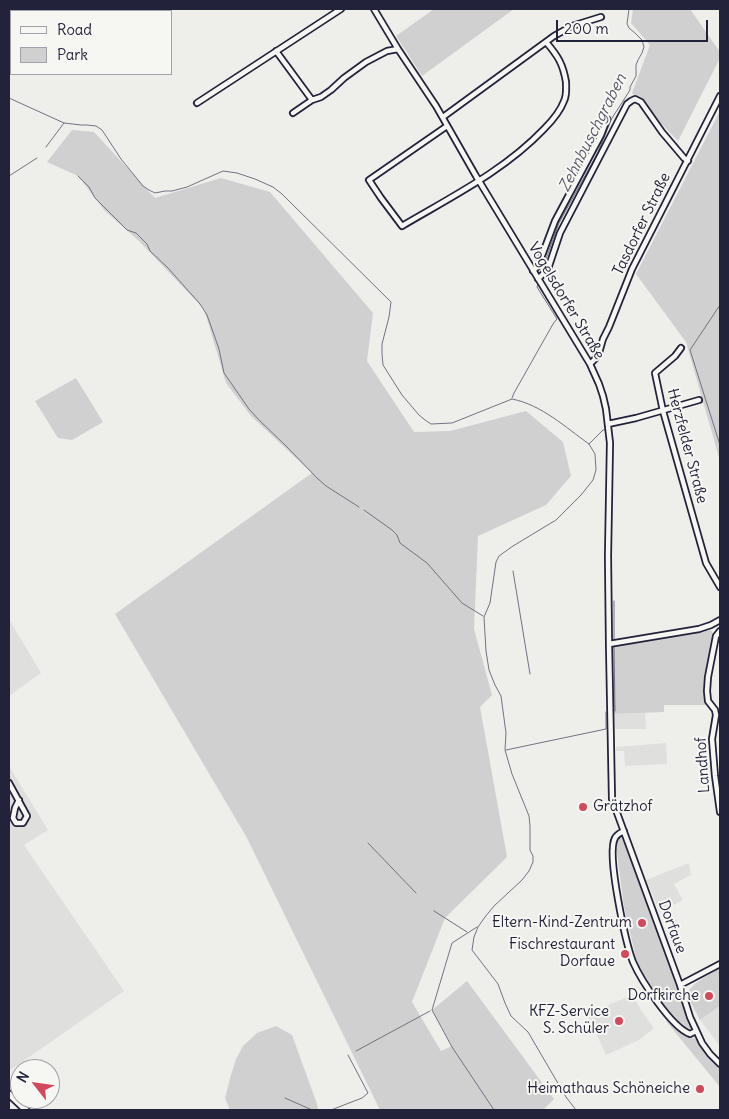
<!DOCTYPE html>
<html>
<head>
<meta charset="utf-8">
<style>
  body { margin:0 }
  #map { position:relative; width:729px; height:1119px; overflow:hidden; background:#eeeeeb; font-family:Delius,sans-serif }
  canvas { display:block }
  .frame { position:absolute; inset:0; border:10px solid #22223b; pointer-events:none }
  .legend { position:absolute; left:10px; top:10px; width:162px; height:65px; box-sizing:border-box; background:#f6f6f2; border:1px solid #a1a1a9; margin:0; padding:6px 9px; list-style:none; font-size:15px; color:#22223b }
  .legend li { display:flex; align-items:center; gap:10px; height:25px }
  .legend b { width:25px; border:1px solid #a1a1a9 }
  .north { position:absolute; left:10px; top:1059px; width:50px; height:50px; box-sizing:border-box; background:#f6f6f2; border:1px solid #a1a1a9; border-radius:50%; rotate:300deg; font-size:14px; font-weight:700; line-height:20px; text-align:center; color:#22223b }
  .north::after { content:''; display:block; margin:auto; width:18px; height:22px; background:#d1495b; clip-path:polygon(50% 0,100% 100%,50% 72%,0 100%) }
  .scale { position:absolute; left:556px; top:20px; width:152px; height:22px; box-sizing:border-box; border:2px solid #22223b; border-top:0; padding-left:6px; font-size:15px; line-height:18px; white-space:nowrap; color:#22223b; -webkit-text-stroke:4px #f6f6f2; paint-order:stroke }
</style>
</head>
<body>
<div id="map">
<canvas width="729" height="1119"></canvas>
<div class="frame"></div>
<ul class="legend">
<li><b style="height:6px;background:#f6f6f2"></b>Road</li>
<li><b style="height:14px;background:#d0d0d1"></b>Park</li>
</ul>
<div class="north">N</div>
<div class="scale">200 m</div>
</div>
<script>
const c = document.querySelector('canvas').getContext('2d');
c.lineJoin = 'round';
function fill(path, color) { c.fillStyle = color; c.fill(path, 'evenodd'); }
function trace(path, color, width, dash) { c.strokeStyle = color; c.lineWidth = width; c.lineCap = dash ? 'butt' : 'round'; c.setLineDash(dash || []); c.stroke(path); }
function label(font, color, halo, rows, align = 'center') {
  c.font = font + ' Delius,sans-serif'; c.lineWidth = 4; c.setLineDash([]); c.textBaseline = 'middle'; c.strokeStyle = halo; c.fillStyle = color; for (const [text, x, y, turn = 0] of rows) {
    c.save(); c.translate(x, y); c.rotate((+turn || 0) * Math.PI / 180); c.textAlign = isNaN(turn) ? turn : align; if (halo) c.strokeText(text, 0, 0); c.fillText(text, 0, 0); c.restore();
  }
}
fill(new Path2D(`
  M9,619L41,673L9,696Z
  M645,713L646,729H615L614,714Z
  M666,743L667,764L625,766L624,751H616V747Z
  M9,766L48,830L24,845L124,991L9,1071Z
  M689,863L691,875L674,884L683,900L660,912L646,880Z
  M632,995L643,1013L654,1028L639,1040L606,1055L587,1014Z
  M720,1006V1046L700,1020Z`), '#dfdfde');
fill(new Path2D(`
  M434,9H514L422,76L396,36Z
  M633,9H690L720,52V58L678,141L632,93L650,45L631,23Z
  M720,111V461L686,342L636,274Z
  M72,130L94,132L155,198L221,178L270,192L373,313L367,361L414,432L450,431L526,411L563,442L571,476L546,505L478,536L474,629L492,695L480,707L507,857L445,918L412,1002L441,1051L452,1046L432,1010L467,981L554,1099L543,1110H380L247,838L115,614L312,473L251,416L226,383L204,309L140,242L104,210L78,176L47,162Z
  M76,378L103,422L72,440L58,438L35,401Z
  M711,630L715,637L706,684L708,705H664V712L614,714L613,647Z
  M622,833L691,1026V1029L689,1030L685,1028L656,996L637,962L624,907L616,846V842Z
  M720,968V1006L700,1020L690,1001L687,992L697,982Z
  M665,1020L697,1040L706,1052L720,1066V1087Z
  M276,1026L292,1035L317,1104L318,1110H230L225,1098L231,1075L236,1059L243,1046L257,1033Z`), '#d0d0d1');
trace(new Path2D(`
  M9,98L64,123L81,125H87L96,126L102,130L121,159L143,186L149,190L155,193L165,191H172L187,187L223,171L237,173L255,179L273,187L282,194L391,302L389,317L382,344V354L383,365L402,395L419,415L425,420L431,424L452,423L512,399C542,405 565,427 589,444L595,454L596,470L593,480L581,495L556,520L513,546L499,556L496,562L490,603L484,617L486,651L489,670L495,685L501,696L506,733L505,750L512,774L529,816L530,826V850L533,856V862L529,871L522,880L494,906L485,917L478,927L474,937L472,950L498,984L505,1003L511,1016L528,1032L566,1097L576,1110
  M46,147L64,123
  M9,176L37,158
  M78,176L89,187L95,198L127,230L136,233L147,244L150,251L168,268L200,304L207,315L212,329L219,349L224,373L249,409L259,420L286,446L317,478L326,486L359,507
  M542,270L559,223L598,152L612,118L625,98L630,90V87L636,76V65L638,60L642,53L644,47L642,40L635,33L629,28L627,24L629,9
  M720,305L690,350L720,445
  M512,398L514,393L553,324L557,319L537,287L538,284
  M589,444L603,430H605
  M364,510L392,530L397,535L400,543L427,563L462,603L483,616
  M513,571L530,674
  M614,601V640
  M614,647L615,711
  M506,750L606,729V712
  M368,843L416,893
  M434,911L467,932
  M477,927L452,943L432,1010L452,1047L494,1110
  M356,1051L430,1011
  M285,1098L312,1110
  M331,1110L362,1098L368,1093L348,1055`), '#727281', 1);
const minor = new Path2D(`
  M374,9L398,49L436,106L476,176L590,364L599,384L603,396L606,409L610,443L608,556L609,644L612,799L680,985L690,1017L702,1043L710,1054L720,1064
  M276,51L312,100
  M197,103L341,9
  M293,113L312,100L321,97L331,90L344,78L366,62L387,51L398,49
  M443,117L554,36L572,26L601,17
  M447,126L369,180L381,198L402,226C451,197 504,171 544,129C552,121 560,112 564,101C567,95 566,89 566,82C563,64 558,56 546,42
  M533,271L538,266L555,221L601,135L607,119
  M538,279L548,269L560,233L627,104L631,101L635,99L641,102L662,132L684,158L688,161
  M681,348L675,356L655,373L663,411L706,563L720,587
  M590,364L595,359L599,353L603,339L609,327L632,269L720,96
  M608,424L636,418L699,400
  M720,631L716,636L708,677L707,691L708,701L715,710L716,715L712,739L715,776L720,812
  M609,644L699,629L711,625L720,620
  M9,783L27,816L23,823H16L13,818L15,808L19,800
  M624,831C620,833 617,834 615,838C606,854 626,944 633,962C641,980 671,1027 690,1034L696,1031
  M680,985L720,964`);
const secondary = new Path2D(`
  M9,1094L26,1110`);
trace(minor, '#22223b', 8);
trace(secondary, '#22223b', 9);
trace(minor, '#f6f6f2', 4.5);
trace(secondary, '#f6f6f2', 5.5);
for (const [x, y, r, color] of [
  [583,807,5,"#d1495b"],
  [642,923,5,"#d1495b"],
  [625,954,5,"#d1495b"],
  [709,996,5,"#d1495b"],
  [619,1021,5,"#d1495b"],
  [700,1089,5,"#d1495b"]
]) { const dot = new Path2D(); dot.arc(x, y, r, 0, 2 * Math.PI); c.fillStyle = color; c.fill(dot); trace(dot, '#f6f6f2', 2); }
label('15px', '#22223b', '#f6f6f2', [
  ["Tasdorfer Straße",642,224,-64],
  ["Vogelsdorfer Straße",566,301,59],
  ["Herzfelder Straße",687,446,75],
  ["Landhof",703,765,-94],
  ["Dorfaue",672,927,70]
]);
label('15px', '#22223b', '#f6f6f2', [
  ["Grätzhof",593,807,"left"],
  ["Eltern-Kind-Zentrum",632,923],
  ["Fischrestaurant",615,945],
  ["Dorfaue",615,962],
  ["Dorfkirche",699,996],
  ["KFZ-Service",609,1012],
  ["S. Schüler",609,1029],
  ["Heimathaus Schöneiche",690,1089]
], 'right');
label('italic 16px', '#575769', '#f6f6f2', [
  ["Zehnbuschgraben",593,133,-63]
]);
</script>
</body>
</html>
